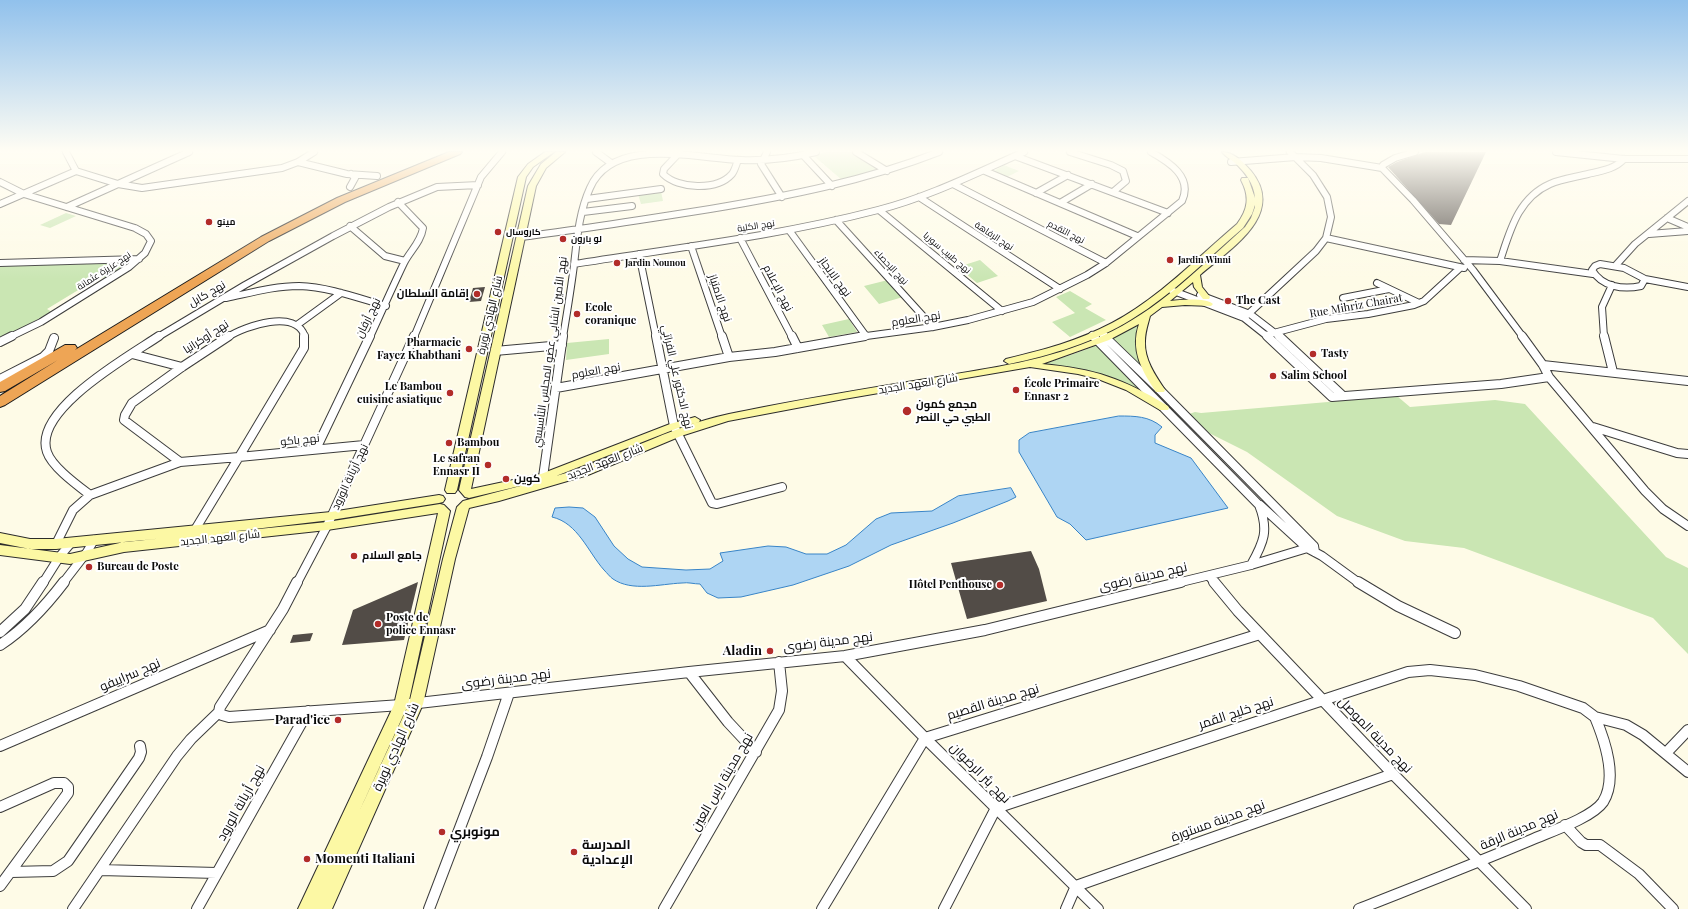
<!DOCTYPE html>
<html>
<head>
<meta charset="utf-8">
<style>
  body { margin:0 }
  canvas { display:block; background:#fefbe7 }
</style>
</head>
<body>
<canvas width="1688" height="909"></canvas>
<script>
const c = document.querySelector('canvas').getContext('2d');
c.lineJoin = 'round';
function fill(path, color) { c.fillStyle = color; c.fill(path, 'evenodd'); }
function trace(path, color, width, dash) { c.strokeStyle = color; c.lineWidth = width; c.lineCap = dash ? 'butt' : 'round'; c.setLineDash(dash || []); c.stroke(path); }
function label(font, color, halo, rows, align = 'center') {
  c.font = font + ' "Playfair Display",Cairo,serif'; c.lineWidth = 4; c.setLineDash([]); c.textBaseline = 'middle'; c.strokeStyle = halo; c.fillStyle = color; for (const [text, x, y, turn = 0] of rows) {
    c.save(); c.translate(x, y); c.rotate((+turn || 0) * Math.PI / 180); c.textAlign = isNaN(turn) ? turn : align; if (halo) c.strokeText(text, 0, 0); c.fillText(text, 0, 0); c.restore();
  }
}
fill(new Path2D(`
  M826,152H853L869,161L878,170L842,180L814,156Z
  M1004,165L1019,171L1007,177L994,171Z
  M661,191L663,201L641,204L638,194Z
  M66,213L76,216L50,228L40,225Z
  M980,260L998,276L977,283L958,267Z
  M129,263L107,277L98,278L47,309L52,312L0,339V266Z
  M888,280L903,297L879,304L864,286Z
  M1070,291L1092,304L1085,308L1106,320L1070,337L1052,322L1075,313L1056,297Z
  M849,319L857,332L829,337L822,325Z
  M1141,321L1144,370L1141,391C1106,374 1080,367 1041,364C1079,354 1108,342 1141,321Z
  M609,339V354L566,360L567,343Z
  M1397,396L1410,407L1495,400L1525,404L1666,557L1688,568V654L1653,618L1464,548L1405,541L1337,516L1247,452L1209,433L1189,414L1195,412L1201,413Z`), '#cae6b3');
const water = new Path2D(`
  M1119,416C1135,416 1149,416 1162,427L1155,435V443L1191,458L1228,508L1086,540L1070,524L1057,517L1019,452V440L1029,433Z
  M1011,488L1016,497L1008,501L953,523L891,545L849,566L793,585L741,597L718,598L707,593L700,584C694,584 688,582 682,583C660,584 632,592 613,579C610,577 607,573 604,570C588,552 578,523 552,517L555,508L569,507L583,508L595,517L614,546L628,559L642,567L686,570L710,569L723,561L720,553L768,546L786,547L806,554H827L846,545L876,519L891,513L932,511L958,496Z`);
fill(water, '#aed5f3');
trace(water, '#3884c7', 1);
fill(new Path2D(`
  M1425,152H1486L1451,225L1439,224L1388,167L1397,162Z
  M485,287L481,301L469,302L473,288Z
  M1031,551L1039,569L1047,601L967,619L951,563Z
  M418,582L404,640L342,645L353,610Z
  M313,633L310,641L290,643L293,635Z`), '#524c47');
const streetFar2 = new Path2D(`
  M66,152L76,171L118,184L142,188L282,168L298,162L314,152
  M596,152L611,163
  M680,152L664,169L663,174C678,189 717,191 732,174C735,170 736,165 738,160
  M767,152L761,164L782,197
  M856,152L887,171
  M1070,152L1111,165L1123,171L1126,181L1113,192
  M1556,152L1624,159H1688
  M803,155L832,186
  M1015,156L1168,213
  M298,162L347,174L377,176
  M1231,162L1296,157L1321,158L1382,168L1413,200L1473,270L1523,337
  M1382,168L1383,165L1395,158L1415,152
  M985,171L1137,236
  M0,182L24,194L135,228L146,234L151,241L145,253L129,267L41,322L10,337
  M953,184L1106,263
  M350,187L355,178L351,174
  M1036,193L1068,175
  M919,197L1060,289
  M587,199L661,189
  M1060,203L1092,184
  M0,204L76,171
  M67,207L189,152
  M879,210L1002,311
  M583,212L632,206
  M1667,218L1688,227
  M836,220L933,327
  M350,226L385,256L405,261
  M789,230L866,336
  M1649,234L1688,231
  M521,237C584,229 647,219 710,209C788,196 865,181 939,152
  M740,238L792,337
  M1326,238L1464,268
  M691,246L722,337
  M639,254L656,337
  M1464,260L1500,261L1593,274
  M1500,261C1510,231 1518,198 1550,184C1561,179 1576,177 1588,174C1601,171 1615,169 1624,159
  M0,263L139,259
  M574,264C675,248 778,236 878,210C929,197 976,173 1024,152
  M1600,264L1624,268L1645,279L1641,286C1623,290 1602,287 1592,270L1595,266Z
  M1616,265L1635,244L1688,201
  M1645,279L1688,287
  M1377,283L1419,303
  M1171,290L1244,318L1268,337
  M1200,295L1250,314L1280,337
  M226,298C250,293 274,286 299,286C329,287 358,298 386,306
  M1343,298L1389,289
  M1244,318L1316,251L1326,238L1331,217L1327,197L1313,175L1290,152
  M297,325L341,293
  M1101,333L1105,337
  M1092,335L1094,337
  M1266,335L1326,319L1368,314L1414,305L1424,301L1460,268
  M158,337L245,285L333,236L389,207L437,187L478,185
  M228,337C245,326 297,308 305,337
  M370,337C381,313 392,288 404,263C410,251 421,242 423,228L398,202
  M414,337L481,177L502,152
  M563,337C567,313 571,289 574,265C577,239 579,212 590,188C613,135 697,159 741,160C766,161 791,158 816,152
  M859,337L933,327L968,320L1033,302L1087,275L1106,263L1182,201C1193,177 1169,162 1151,152
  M1604,337L1602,307L1612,285`);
const streetFar1 = new Path2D(`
  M229,336L182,367L132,403L125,415L124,420L180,462L239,457
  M656,336L674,426L712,503L717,504L782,487
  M722,336L729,357
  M792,336L798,348
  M1093,336L1259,505C1269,530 1264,542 1251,565
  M1104,336L1160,390L1314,546L1315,552
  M1267,336L1332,397L1501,384L1549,377
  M1279,336L1343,396
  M1522,336L1543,365L1549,377L1645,491L1663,509L1688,526
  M1604,336L1613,372
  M0,342L12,336
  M495,351L562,345
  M132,354L182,367
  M1543,365L1688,381
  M0,379L43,357L49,351L54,338
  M556,388L729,357L775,352L865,336
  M1593,427L1677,453L1688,454
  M316,449L370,336
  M239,457L304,348V336
  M239,457L364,445
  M543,477L563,336
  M90,495C77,485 52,467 47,452C32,410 131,355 159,336
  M1260,505L1307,548L1322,556L1359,583
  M193,533L239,457
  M56,544L73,510L90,495L180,462
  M1209,576L1215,583
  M43,583L60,556L71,543
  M63,583L87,552L94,540
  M297,583L327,526L414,336
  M1177,583L1251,565L1314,546`);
const street = new Path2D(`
  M297,582L283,609L220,707L219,712L222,715L229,717L401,705L689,672L845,656L985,630L1181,582
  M1214,582L1238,611L1393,774L1526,909
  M1358,582L1398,606L1455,633
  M0,632L25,609L43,582
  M0,645C26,628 45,607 64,582
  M845,656L925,738L1098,909
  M689,672L728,722L756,752
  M0,746L270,630
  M1666,753L1688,730
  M0,807L54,783H64L68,787V793L0,886
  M1565,825L1581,842L1586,845H1600L1639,874L1673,909
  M100,870L217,873
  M11,872L53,871L68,861L139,758L141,752L140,746
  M73,909L177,756L191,739L219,712
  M197,909L308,711
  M429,909L487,757L509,693
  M664,909L779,710L782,691L779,662
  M822,909L925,738L1260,634
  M944,909L996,808L1408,672L1430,670L1475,675L1519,686L1583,708L1595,717L1626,725L1643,735L1688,772
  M1066,909L1076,886L1393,774
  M1359,909C1417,886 1474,864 1531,840C1549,832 1592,818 1603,802C1618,778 1605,741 1595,717`);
const secondary = new Path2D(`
  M545,152H554L533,167L526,177L457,490L455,493H447L445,490L518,177L528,164Z
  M556,152H565L546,168L536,186L471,489L541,474L670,424L695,417L700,420L699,422L678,428L556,476C615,459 668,427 729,414C796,400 864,389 932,378C990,368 1048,361 1102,336C1157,312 1201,266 1245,227L1251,218L1255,207V205L1252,214L1243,228C1207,259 1173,294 1132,319C1095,342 1052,355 1009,364L1004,361L1006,359C1043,350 1078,341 1112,323C1159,298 1197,258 1237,224C1248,209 1250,197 1241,180L1242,178H1248L1255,198C1254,183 1245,172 1234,162C1230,159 1225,156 1222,152C1234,152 1243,162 1251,171C1287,215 1230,249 1200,275L1202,287L1210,297L1209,299H1203L1194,287L1193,282L1170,301C1180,300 1205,297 1213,304L1211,306L1185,305L1162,307L1150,316C1148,324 1145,332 1145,341C1144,359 1155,375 1165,390L1164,392H1156C1142,371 1130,350 1139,324L1109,340L1042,364C1095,369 1122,378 1168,406L1169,408L1168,410H1160L1126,390L1098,379L1078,374L1030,367L844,399L728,421L681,436L588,475L499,501L469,508L455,559L423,704L332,909H298L394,705L438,513L327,530L124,552L70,564L0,555V545L70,554L124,542L165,538L56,549H30L0,543V533L30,539H56L331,512L439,495L443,496L445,499L443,502L439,503L331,520L220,533L327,522L440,504L444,505L450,511L408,705L358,814L409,704L443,559L457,507L463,501L528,484L469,498L465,497L459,490L528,186L541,164Z`);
const highway = new Path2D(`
  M449,152H462L460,154L345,202L269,241L5,405L0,407V396L58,360L5,391L0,392V382L65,345H75L77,348L75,350L261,237L337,198Z`);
trace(streetFar2, '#3d3d3d', 8);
trace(streetFar1, '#3d3d3d', 10);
trace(street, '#3d3d3d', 12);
trace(secondary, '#2c2c2c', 2);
trace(highway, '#1b1b1b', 2);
trace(streetFar2, '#fff', 6);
trace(streetFar1, '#fff', 8);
trace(street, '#fff', 10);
fill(secondary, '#fcf8a4');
fill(highway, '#eea555');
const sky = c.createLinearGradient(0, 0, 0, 279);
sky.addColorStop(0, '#91c1ec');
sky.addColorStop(0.54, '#fffdf4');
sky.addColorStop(1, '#fffdf400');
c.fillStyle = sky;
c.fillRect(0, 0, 1688, 279);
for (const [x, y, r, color] of [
  [209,222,4,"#b22c29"],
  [498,232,4,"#b22c29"],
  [563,239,4,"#b22c29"],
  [1170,260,4,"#b22c29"],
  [617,263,4,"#b22c29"],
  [477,294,4,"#b22c29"],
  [1228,301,4,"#b22c29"],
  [577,314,4,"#b22c29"],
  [469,349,4,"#b22c29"],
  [1313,354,4,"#b22c29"],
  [1273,376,4,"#b22c29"],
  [1016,390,4,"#b22c29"],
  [450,393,4,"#b22c29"],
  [907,411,5,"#b22c29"],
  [449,443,4,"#b22c29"],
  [488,465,4,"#b22c29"],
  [506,479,4,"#b22c29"],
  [354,556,4,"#b22c29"],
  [89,567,4,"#b22c29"],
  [1000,585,4,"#b22c29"],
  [378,624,4,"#b22c29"],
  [770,651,4,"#b22c29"],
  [338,720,4,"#b22c29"],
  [442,832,4,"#b22c29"],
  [574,852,4,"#b22c29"],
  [307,859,4,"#b22c29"]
]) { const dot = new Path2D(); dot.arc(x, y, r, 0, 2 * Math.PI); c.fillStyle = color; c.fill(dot); trace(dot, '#fff', 1.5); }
label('bold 9px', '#0a0a0a', '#fff', [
  ["مينو",217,222],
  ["كاروسال",506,232],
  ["لو بارون",571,239],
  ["Jardin Winni",1178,260],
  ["Jardin Nounou",625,263]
], 'left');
label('9px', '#0a0a0a', '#fff', [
  ["نهج الكلية",756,226,-9],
  ["نهج التقدم",1066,232,27],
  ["نهج الرفاهة",994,236,33],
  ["نهج طبيب سوريا",947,253,40],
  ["نهج الإحصاء",891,267,47],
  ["نهج عزيزة عثمانة",104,271,-33]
]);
label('11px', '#0a0a0a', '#fff', [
  ["نهج الإنجاز",835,277,54],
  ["نهج الإعلام",778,288,62],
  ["نهج كابل",207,294,-30],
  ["نهج الامتياز",720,298,71],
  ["Rue Mihriz Chairat",1356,306,-10],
  ["شارع الهادي نويرة",490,315,-77],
  ["نهج أرفان",368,318,-64],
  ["نهج العلوم",916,319,-9],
  ["نهج أوكرانيا",206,337,-33],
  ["نهج الأمين الشابي عضو المجلس التأسيسي",550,352,-82],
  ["نهج العلوم",596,371,-10],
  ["نهج الدكتور علي الفراتي",677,377,77],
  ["شارع العهد الجديد",918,384,-9],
  ["نهج باكو",300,440,-6],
  ["شارع العهد الجديد",605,462,-21],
  ["نهج أريانة الورود",350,477,-65],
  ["شارع العهد الجديد",220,538,-6]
]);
label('bold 11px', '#0a0a0a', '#fff', [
  ["إقامة السلطان",469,294,"right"],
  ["The Cast",1236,301],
  ["Ecole",585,308],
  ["coranique",585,321],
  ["Pharmacie",461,343,"right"],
  ["Fayez Khabthani",461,356,"right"],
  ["Tasty",1321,354],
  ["Salim School",1281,376],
  ["École Primaire",1024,384],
  ["Ennasr 2",1024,397],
  ["Le Bambou",442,387,"right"],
  ["cuisine asiatique",442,400,"right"],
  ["مجمع كمون",916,405],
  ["الطبي حي النصر",916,418],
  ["Bambou",457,443],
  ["Le safran",480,459,"right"],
  ["Ennasr II",480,472,"right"],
  ["كوين",514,479],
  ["جامع السلام",362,556],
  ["Bureau de Poste",97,567],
  ["Hôtel Penthouse",992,585,"right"],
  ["Poste de",386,618],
  ["police Ennasr",386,631]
], 'left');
label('13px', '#0a0a0a', '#fff', [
  ["نهج مدينة رضوى",1143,577,-13],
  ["نهج مدينة رضوى",828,642,-7],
  ["نهج سراييفو",130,675,-23],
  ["نهج مدينة رضوى",506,679,-7],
  ["نهج مدينة القصيم",993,702,-17],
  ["نهج خليج القمر",1236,713,-18],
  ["نهج مدينة الموصل",1375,735,46],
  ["شارع الهادي نويرة",396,747,-66],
  ["نهج بئر الرضوان",980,773,45],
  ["نهج مدينة راس العين",722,782,-60],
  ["نهج أريانة الورود",241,803,-61],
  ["نهج مدينة مستورة",1218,821,-20],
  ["نهج مدينة الرقة",1519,830,-23]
]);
label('bold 13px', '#0a0a0a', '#fff', [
  ["Aladin",762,651,"right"],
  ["Parad'ice",330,720,"right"],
  ["مونوبري",450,832],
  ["المدرسة",582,845],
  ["الإعدادية",582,860],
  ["Momenti Italiani",315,859]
], 'left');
</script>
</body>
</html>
